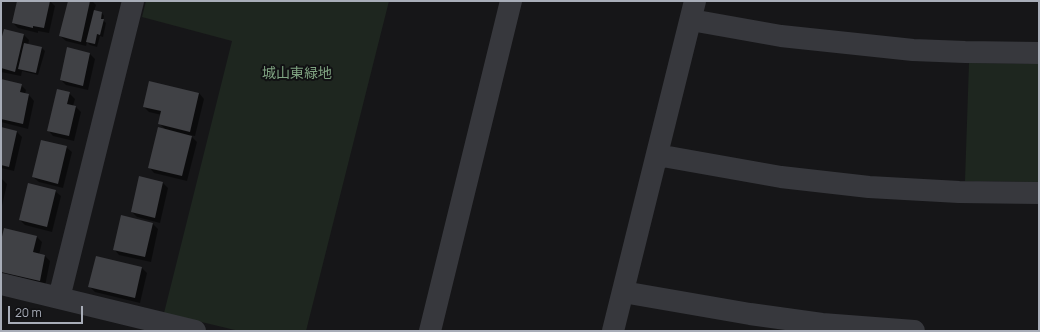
<!DOCTYPE html>
<html>
<head>
<meta charset="utf-8">
<style>
  body { margin:0 }
  #map { position:relative; width:1040px; height:332px; overflow:hidden; background:#161618; font-family:Manrope,sans-serif }
  canvas { display:block }
  .frame { position:absolute; inset:0; border:2px solid #a8adb8; pointer-events:none }
  .scale { position:absolute; left:8px; top:306px; width:75px; height:18px; box-sizing:border-box; border:2px solid #a8adb8; border-top:0; padding-left:5px; font-size:12px; line-height:14px; white-space:nowrap; color:#a8adb8; -webkit-text-stroke:3px #111113; paint-order:stroke }
</style>
</head>
<body>
<div id="map">
<canvas width="1040" height="332"></canvas>
<div class="frame"></div>
<div class="scale">20 m</div>
</div>
<script>
const c = document.querySelector('canvas').getContext('2d');
c.lineJoin = 'round';
function fill(path, color) { c.fillStyle = color; c.fill(path, 'evenodd'); }
function trace(path, color, width, dash) { c.strokeStyle = color; c.lineWidth = width; c.lineCap = dash ? 'butt' : 'round'; c.setLineDash(dash || []); c.stroke(path); }
function label(font, color, halo, rows, align = 'center') {
  c.font = font + ' Manrope,"Noto Sans JP",sans-serif'; c.lineWidth = 4; c.setLineDash([]); c.textBaseline = 'middle'; c.strokeStyle = halo; c.fillStyle = color; for (const [text, x, y, turn = 0] of rows) {
    c.save(); c.translate(x, y); c.rotate((+turn || 0) * Math.PI / 180); c.textAlign = isNaN(turn) ? turn : align; if (halo) c.strokeText(text, 0, 0); c.fillText(text, 0, 0); c.restore();
  }
}
fill(new Path2D(`
  M146,1H389L306,331H239L164,313L232,41L142,17Z
  M969,63L1039,64V182L965,181Z`), '#1e261f');
fill(new Path2D(`
  M18,1H50L55,6L49,33L38,31V33L18,28L13,23Z
  M69,1H92L96,5L94,11L102,13L104,16L103,20L106,23L103,37L100,36L97,47L90,45L87,42L86,46L66,41L60,36Z
  M4,30L24,35L29,40L28,45L42,48L45,51L38,75L22,71L21,76L1,72V44Z
  M90,54L95,59L88,90L66,85L61,80Z
  M1,80L21,85L26,90L25,94L29,95L34,101L28,129L1,122Z
  M69,93L75,99L73,106L76,107L81,112L74,141L53,136L48,130Z
  M199,93L204,99L195,136L190,135L197,142L187,181L154,173L149,167L167,131L160,124L162,115L149,112L144,107Z
  M1,128L17,132L22,137L14,171L1,168Z
  M66,147L72,152L63,188L39,182L33,177Z
  M140,177L163,183L168,188L160,223L137,217L132,212Z
  M1,178L7,184L1,210Z
  M55,191L61,196L52,232L25,225L20,220Z
  M122,217L153,224L158,229L151,262L119,255L114,249Z
  M37,237L42,242L39,255L45,256L50,261L45,286L1,275V245Z
  M142,268L147,273L140,303L95,292L89,286Z`), '#0007');
fill(new Path2D(`
  M17,1H50L44,28L33,26V28L12,23Z
  M68,1H90L81,42L59,36Z
  M94,10L102,12L101,19H104L100,35L97,34L95,44L86,42Z
  M4,29L24,34L15,72L1,68V40Z
  M24,43L42,47L36,73L18,69Z
  M67,47L90,53L83,86L60,80Z
  M1,79L22,84L20,92L29,94L23,124L1,119Z
  M149,81L199,93L190,132L158,124L161,111L143,107Z
  M57,89L70,92L67,104L76,106L69,136L47,131Z
  M1,127L17,131L9,167L1,165Z
  M158,127L192,136L182,176L148,168Z
  M41,140L67,146L58,184L32,177Z
  M139,176L163,182L155,218L131,212Z
  M28,183L56,190L47,227L19,220Z
  M121,215L153,223L145,257L113,250Z
  M4,228L37,236L33,252L45,255L40,281L1,272V241Z
  M96,256L142,267L135,298L88,287Z`), '#404145');
trace(new Path2D(`
  M691,20L781,36L913,50L965,52L1039,53
  M657,155L781,177L869,187L959,192L1039,193
  M1,284L195,331
  M623,292L750,314L822,324L914,331
  M59,298L133,1
  M430,331L511,1
  M613,331L695,1`), '#37383d', 22);
label('14px', '#7fa381', '#111113', [
  ["城山東緑地",297,74]
]);
</script>
</body>
</html>
